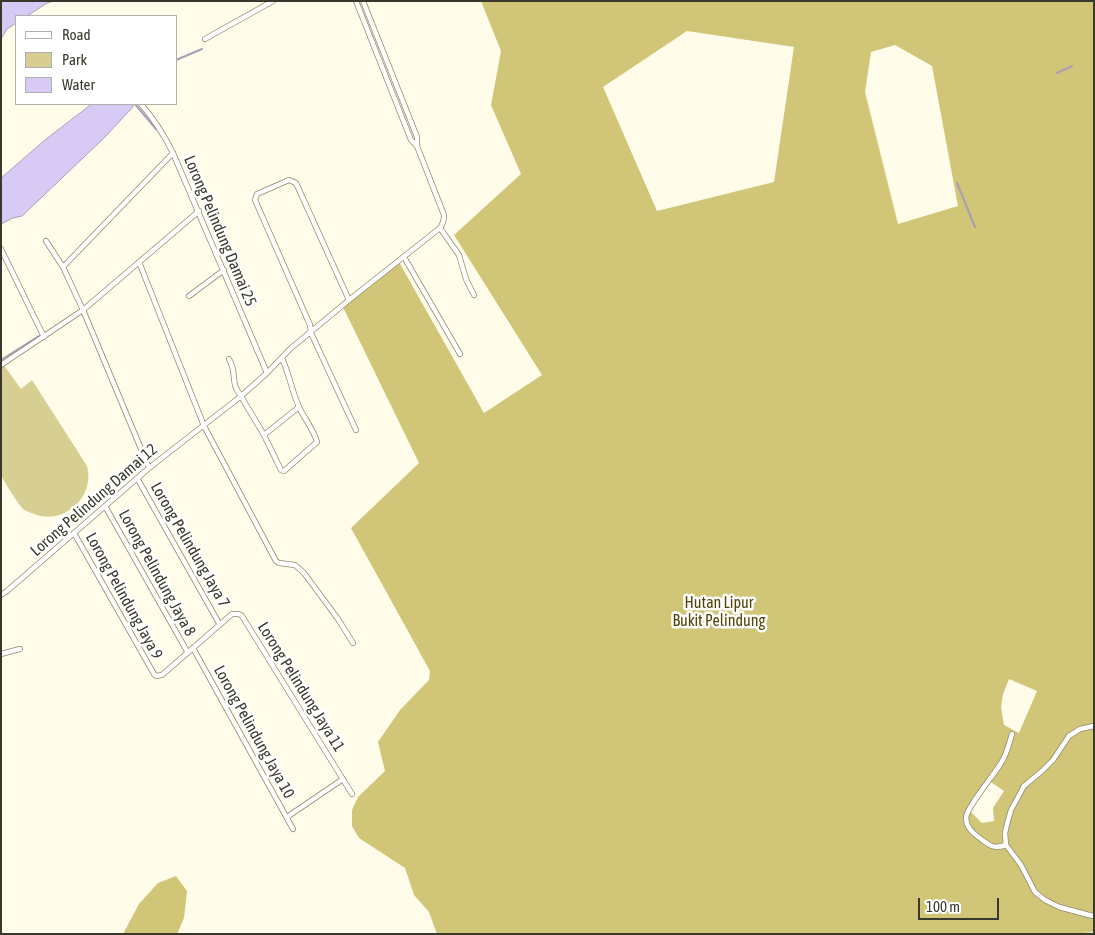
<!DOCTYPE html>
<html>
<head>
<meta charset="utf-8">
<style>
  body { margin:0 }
  #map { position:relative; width:1095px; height:935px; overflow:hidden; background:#fffcea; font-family:"Asap Condensed",sans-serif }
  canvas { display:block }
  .frame { position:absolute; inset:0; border:2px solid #39382c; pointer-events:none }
  .legend { position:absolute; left:15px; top:15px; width:162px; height:90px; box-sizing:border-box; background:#fff; border:1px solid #b0afab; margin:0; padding:6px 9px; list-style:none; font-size:15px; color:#39382c }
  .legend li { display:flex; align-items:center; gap:10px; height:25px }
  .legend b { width:25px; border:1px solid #b0afab }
  .scale { position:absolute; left:918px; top:898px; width:81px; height:22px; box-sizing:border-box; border:2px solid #39382c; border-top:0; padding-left:6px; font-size:15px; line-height:18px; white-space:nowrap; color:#39382c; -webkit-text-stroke:4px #fff; paint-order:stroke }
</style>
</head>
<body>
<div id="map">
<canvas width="1095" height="935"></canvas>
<div class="frame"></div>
<ul class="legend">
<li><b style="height:6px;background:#fff"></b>Road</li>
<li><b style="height:14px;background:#d7ce91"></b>Park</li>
<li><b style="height:14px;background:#d7caf4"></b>Water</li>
</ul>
<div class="scale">100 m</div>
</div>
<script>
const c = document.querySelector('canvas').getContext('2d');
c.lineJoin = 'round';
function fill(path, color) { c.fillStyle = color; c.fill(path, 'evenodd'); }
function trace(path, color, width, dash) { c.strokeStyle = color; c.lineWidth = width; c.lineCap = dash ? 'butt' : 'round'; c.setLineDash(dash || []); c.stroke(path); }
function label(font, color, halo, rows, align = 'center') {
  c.font = font + ' "Asap Condensed",sans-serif'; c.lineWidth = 5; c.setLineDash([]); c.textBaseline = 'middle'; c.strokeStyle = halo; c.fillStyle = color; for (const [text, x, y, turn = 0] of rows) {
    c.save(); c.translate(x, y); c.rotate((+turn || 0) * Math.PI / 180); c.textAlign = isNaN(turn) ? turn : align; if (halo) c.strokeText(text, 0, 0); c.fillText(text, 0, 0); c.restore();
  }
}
fill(new Path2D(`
  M3,364L21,389L32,380L87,466C95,495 67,524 37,515C33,513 27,512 23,509C19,505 5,483 2,477C0,470 1,458 1,450C1,422 1,394 1,365Z`), '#d7ce91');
fill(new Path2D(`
  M481,1H1094V932L1083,933L1082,934H437L429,912L414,895L405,868L359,838L352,826V810L358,797L385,771L378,742L400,710L429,680L430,671L351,528L419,463L343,307L399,262L484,413L542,375L454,235L521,174L491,105L501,51ZM687,31L794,47L774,182L657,211L603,87ZM895,45L932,66L958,206L898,224L865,92L871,52ZM1009,679L1037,691L1019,733L1004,725L1001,707L1003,694ZM991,782L1004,791L993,808L994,821L982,823L970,811Z
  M176,876L187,891L184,918L177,934H123L139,904L158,883Z`), '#d1c578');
const water = new Path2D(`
  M1,1H54L47,3L27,16H16V23L7,29L1,39Z
  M92,104H134L132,108L104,138L22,216L13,218L1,224V178L45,140Z`);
fill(water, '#d7caf4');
trace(water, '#a89eb8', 1);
trace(new Path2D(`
  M176,60L202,49
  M1057,73L1072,66
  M135,104L156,129
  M957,183L975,227
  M1,360L39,336`), '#a89eb8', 2);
const minor = new Path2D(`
  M356,1L411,140L417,146
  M205,39L273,1
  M141,104C154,119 164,135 173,153L267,373
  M440,228L459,255L466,279L474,295
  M46,241L63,267L83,310L149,468
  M1,249L44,337
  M404,257L460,354
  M139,262L204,426L276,561L279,563L295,565L304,573L338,619L353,643
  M63,267L173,153
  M189,296L224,270
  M349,300L296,183L289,180L257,194L255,200L310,325L311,333L356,430
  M229,359C236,371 232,378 236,388L264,435L281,470L284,471L317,442C314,430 304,418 299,407C292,391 289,374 282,358
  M1,365L83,310L199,211
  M264,435L299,407
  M137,478L220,625
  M105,506L188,653
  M74,533L154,674L156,676L162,675L232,614H239L242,616L352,794
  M1,595L7,591L149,468L240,397L267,373L290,349L349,300L440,228C443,224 444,220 444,215L417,146V137L363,1
  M193,648L293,829
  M1,654L20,649
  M1012,734C1009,744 1007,754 1001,763C994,775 966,808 966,818C966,827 975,835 981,839C990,846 994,849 1006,845L1021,865L1035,892L1045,900L1059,907L1089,915L1094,916
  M287,817L343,779
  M1006,845L1005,833L1007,824L1011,810L1024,786L1042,771L1053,760L1069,736L1080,729L1094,726`);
trace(minor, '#8e8a6f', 6);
trace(minor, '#fff', 4.5);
label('16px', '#39382c', '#fff', [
  ["Lorong Pelindung Damai 25",220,231,67],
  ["Lorong Pelindung Damai 12",94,500,-41],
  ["Lorong Pelindung Jaya 7",190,545,60],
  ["Lorong Pelindung Jaya 8",157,573,61],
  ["Lorong Pelindung Jaya 9",124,596,61],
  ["Lorong Pelindung Jaya 11",301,687,58],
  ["Lorong Pelindung Jaya 10",254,732,61]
]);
label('16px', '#4e4506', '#fff', [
  ["Hutan Lipur",719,603],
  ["Bukit Pelindung",719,621]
]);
</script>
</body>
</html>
